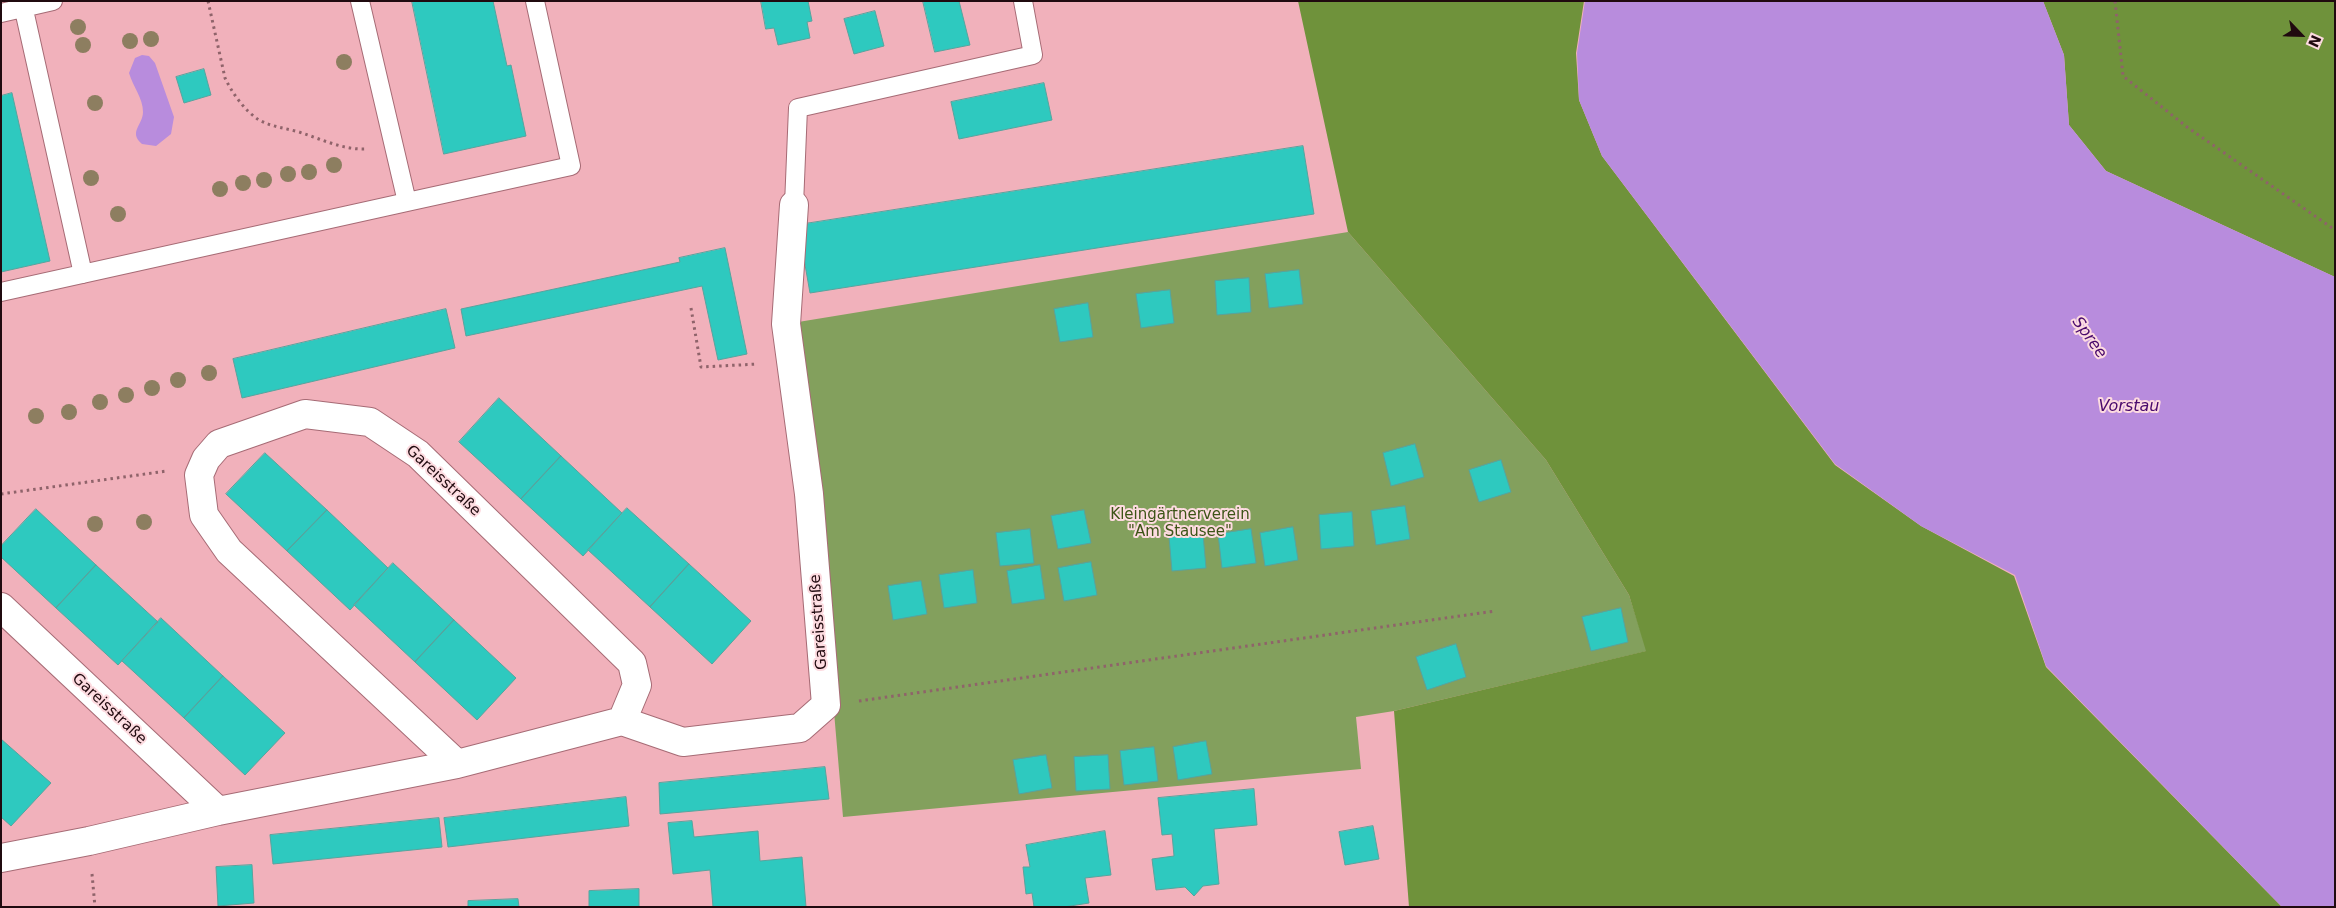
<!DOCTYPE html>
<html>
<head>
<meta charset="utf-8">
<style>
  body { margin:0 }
  #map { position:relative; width:2336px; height:908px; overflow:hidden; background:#f1b1bb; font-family:"DejaVu Sans",sans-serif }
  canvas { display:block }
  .frame { position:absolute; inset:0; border:2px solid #200a0f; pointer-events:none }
  .north { position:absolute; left:2276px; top:10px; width:50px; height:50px; -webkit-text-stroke:4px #fddbe0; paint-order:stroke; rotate:114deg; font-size:14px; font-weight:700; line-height:20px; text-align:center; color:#200a0f }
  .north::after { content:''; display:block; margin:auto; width:18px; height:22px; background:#200a0f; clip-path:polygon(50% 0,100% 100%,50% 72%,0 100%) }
</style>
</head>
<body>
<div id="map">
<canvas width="2336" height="908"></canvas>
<div class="frame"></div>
<div class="north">N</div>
</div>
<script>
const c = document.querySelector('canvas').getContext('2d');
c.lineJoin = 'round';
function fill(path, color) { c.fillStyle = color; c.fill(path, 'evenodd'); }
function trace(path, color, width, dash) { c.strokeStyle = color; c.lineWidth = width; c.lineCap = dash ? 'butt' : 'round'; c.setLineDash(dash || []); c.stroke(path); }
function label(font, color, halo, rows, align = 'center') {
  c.font = font + ' "DejaVu Sans",sans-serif'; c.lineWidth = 4; c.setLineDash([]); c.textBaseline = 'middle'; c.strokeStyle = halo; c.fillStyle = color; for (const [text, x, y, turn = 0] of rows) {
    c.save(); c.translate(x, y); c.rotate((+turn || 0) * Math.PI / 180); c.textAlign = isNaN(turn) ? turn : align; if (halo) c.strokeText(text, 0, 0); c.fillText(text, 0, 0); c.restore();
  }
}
fill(new Path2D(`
  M1348,232L1546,460L1629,595L1647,651L1394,711L1356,717L1361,769L843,817L833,700L786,324Z`), '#83a05d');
fill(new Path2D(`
  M1298,1H1584L1576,53L1579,100L1602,156L1835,465L1921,526L2014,576L2046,667L2282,907H1409L1394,711L1646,651L1629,595L1546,460L1348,232Z
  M2043,1H2335V277L2106,171L2069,125L2064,55Z`), '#6f923b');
fill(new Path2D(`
  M1585,1H2043L2064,55L2069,125L2106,171L2335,277V907H2282L2046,666L2015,575L1921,526L1835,464L1602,156L1579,100L1577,53Z
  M142,55L149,56L155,63L174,117L171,134L156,146L142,144C128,132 143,125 143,112C143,98 133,87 129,73L135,58Z`), '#b88cdd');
const building = new Path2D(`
  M412,1H493L507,66L511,65L526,136L444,154Z
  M761,1H808L812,21L807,22L810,38L778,45L774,28L766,29Z
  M923,1H959L970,45L935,52Z
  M875,11L884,46L854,54L844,19Z
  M204,69L211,95L184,103L176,77Z
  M1044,83L1052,120L959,139L951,102Z
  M12,93L50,261L1,272V96Z
  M1303,146L1314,214L810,293L798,225Z
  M725,248L747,354L718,360L702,286L466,336L461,309L680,262L679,258Z
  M1299,270L1303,304L1269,308L1265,274Z
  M1249,278L1251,312L1217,315L1215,281Z
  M1170,290L1174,323L1141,328L1136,294Z
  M1088,303L1093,337L1060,342L1054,309Z
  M446,309L455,348L242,398L233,359Z
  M499,398L561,456L521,499L459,442Z
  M1415,444L1424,477L1391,486L1383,453Z
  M265,453L327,510L287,551L226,494Z
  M561,456L622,513L583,556L521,499Z
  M1501,460L1511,492L1479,502L1469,470Z
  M1405,506L1410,539L1376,545L1371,511Z
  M627,508L689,564L650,607L588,550Z
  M36,509L96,565L56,608L1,557V546Z
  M327,510L388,568L350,610L287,551Z
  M1084,510L1091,543L1058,549L1051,516Z
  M1352,512L1354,546L1321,549L1319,515Z
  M1293,527L1298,560L1265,566L1260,533Z
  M1030,529L1034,563L1000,566L996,533Z
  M1251,529L1256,563L1222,568L1218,534Z
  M1203,534L1206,568L1172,571L1169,537Z
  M1091,562L1097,595L1064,601L1058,568Z
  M393,563L454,620L415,662L354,605Z
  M689,564L751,621L712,664L650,607Z
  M96,565L158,622L118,665L56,608Z
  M1040,565L1045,599L1012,604L1007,571Z
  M973,570L977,603L944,608L939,575Z
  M921,581L927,614L893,620L888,586Z
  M1621,608L1628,642L1591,651L1582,617Z
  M161,618L223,676L184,718L122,661Z
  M454,620L516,678L477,720L415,662Z
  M1456,644L1466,677L1427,690L1416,657Z
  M223,676L285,733L245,775L184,718Z
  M1,739L51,783L11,826L1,817Z
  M1206,741L1212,774L1178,780L1173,747Z
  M1154,747L1158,781L1124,785L1120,751Z
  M1046,755L1052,788L1019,794L1013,760Z
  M1108,755L1110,789L1076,791L1074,757Z
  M825,767L829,799L660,814L659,783Z
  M1254,789L1257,825L1214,829L1219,884L1203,886L1194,896L1185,887L1156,890L1152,859L1174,856L1172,834L1162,835L1158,798Z
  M626,797L629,826L448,847L444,818Z
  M439,818L442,847L273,864L270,835Z
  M692,821L694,837L758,831L760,861L802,857L806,907H713L710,870L673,874L668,823Z
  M1373,826L1379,859L1345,865L1339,832Z
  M1105,831L1111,875L1085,878L1089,903L1064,907H1034L1032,893L1026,894L1023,867H1030L1026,845Z
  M252,865L254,903L218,906L216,867Z
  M639,889V907H589V891Z
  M518,899L519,907H468V901Z`);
fill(building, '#2ec9bf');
trace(building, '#58a39d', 1);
const lane = new Path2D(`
  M22,1L83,274
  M1,13L53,1
  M407,202L571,166L535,1
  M794,205L798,108L1033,55L1023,1
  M1,292L407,202L360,1`);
const street = new Path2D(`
  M1,607L218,811
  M457,764L229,551L204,515L199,475L206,459L219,444L305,414L370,422L418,454L632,663L637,685L622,721
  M1,858L89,841L218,811L457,764L622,721L683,742L800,728L826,705L809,494L786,324L794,205`);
trace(lane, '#a66b75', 20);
trace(street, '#a66b75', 30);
trace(new Path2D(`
  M208,1L225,78C232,93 245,111 259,120C272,127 285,128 299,132C321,139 343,150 366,149
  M2115,1L2123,76L2187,127L2335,230
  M691,308L701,367L758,364
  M1,494L167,471
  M859,701L1495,611
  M92,874L95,907`), '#8f636a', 3, [2.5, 4]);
trace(lane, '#fff', 18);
trace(street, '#fff', 28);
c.fillStyle = '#8d7e60';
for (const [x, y] of [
  [78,27],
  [151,39],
  [130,41],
  [83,45],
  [344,62],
  [95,103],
  [334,165],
  [309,172],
  [288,174],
  [91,178],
  [264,180],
  [243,183],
  [220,189],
  [118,214],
  [209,373],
  [178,380],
  [152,388],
  [126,395],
  [100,402],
  [69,412],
  [36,416],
  [144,522],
  [95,524]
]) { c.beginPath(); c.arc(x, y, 8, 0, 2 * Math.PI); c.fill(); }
label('15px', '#200a0f', '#fddbe0', [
  ["Gareisstraße",443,481,43],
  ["Gareisstraße",819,622,-94],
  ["Gareisstraße",109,709,43]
]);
label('15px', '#3c5416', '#fddbe0', [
  ["Kleingärtnerverein",1180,515],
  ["\"Am Stausee\"",1180,532]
]);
label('italic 16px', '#49096c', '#fddbe0', [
  ["Spree",2089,338,54],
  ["Vorstau",2129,407]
]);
</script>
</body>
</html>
